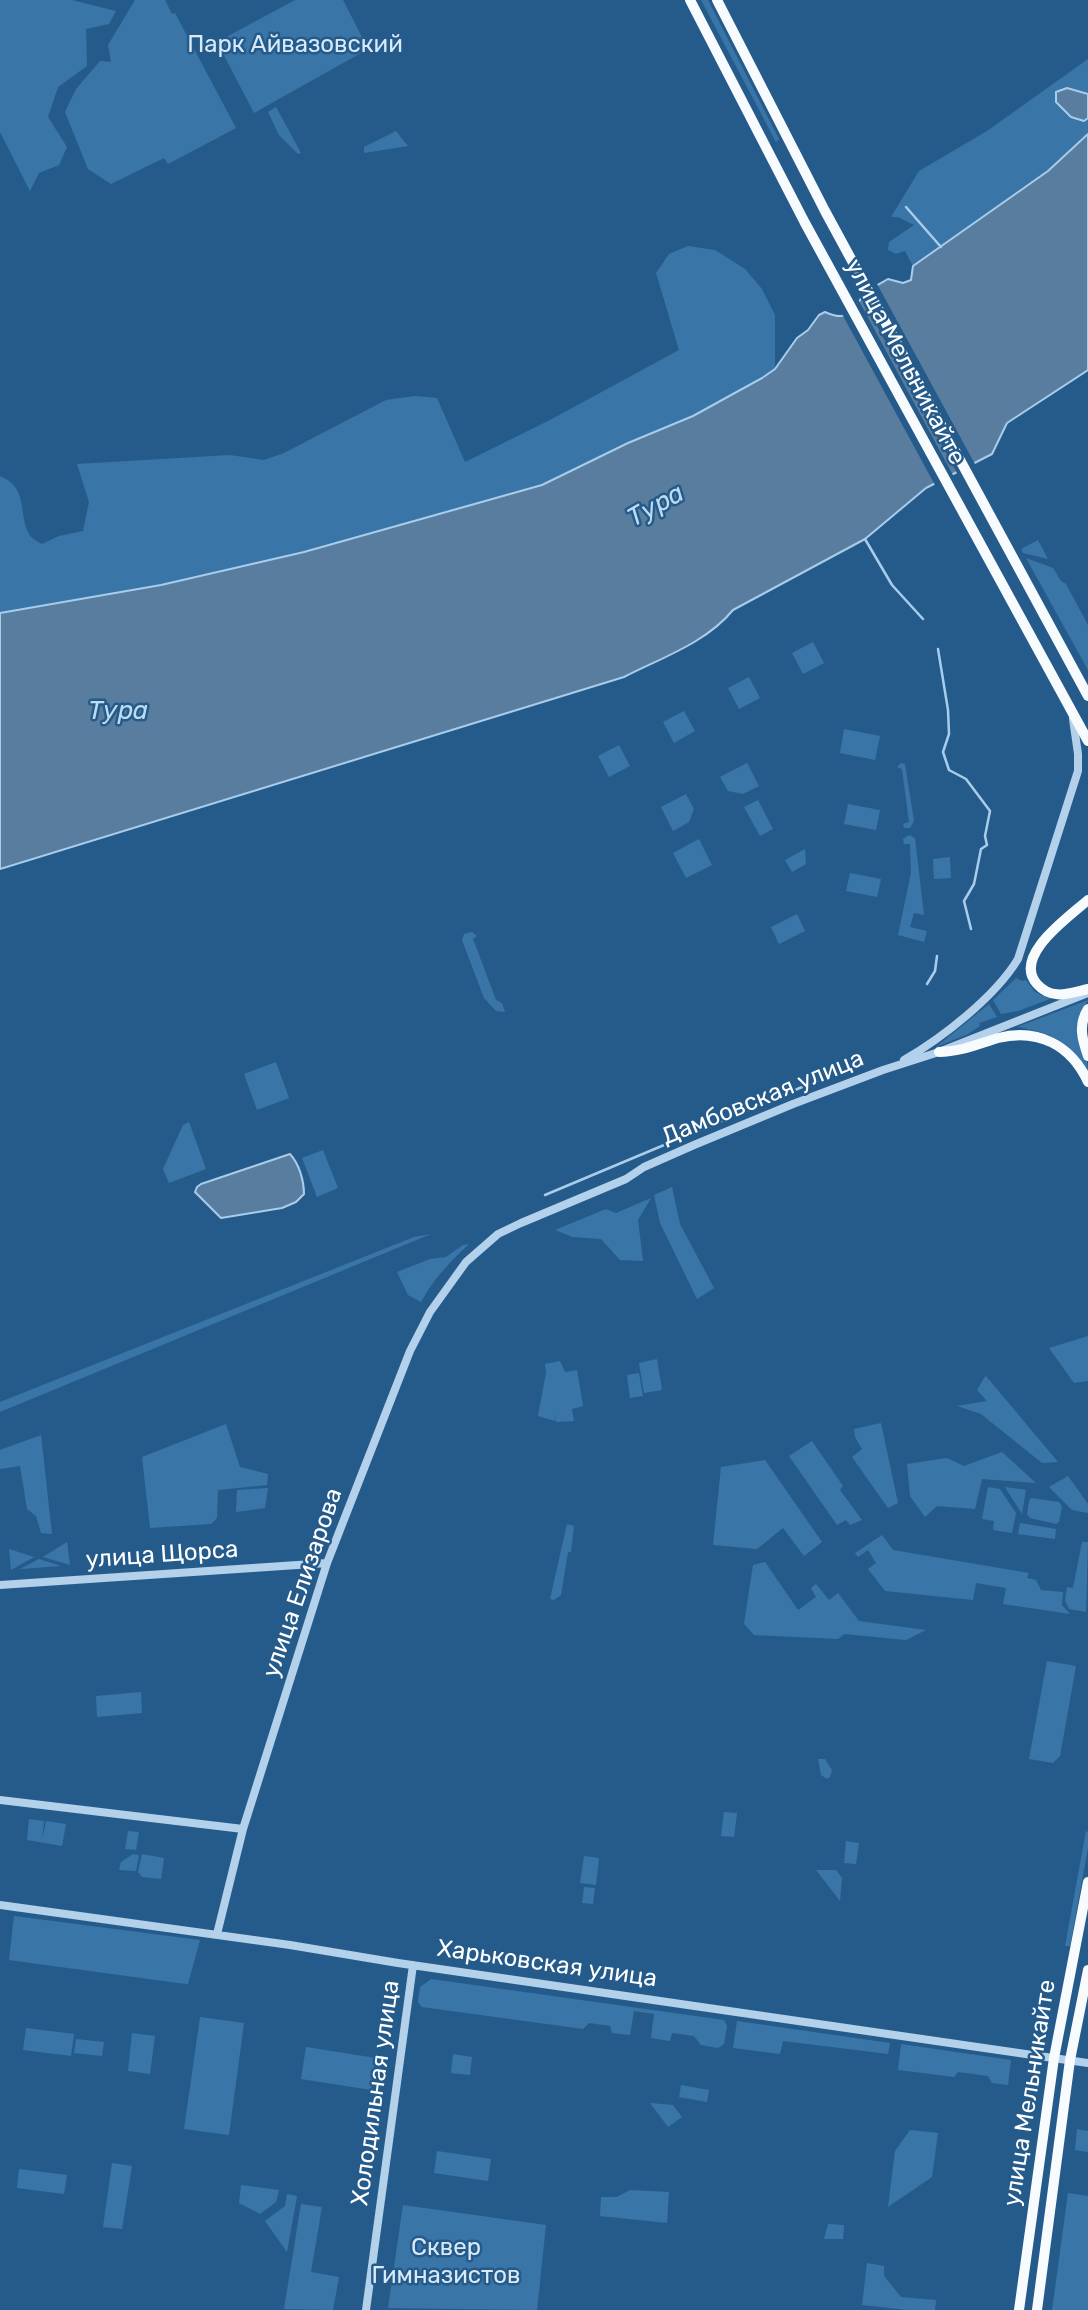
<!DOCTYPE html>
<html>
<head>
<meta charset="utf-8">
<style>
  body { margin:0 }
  canvas { display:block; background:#255b8b }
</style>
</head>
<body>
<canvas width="1088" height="2310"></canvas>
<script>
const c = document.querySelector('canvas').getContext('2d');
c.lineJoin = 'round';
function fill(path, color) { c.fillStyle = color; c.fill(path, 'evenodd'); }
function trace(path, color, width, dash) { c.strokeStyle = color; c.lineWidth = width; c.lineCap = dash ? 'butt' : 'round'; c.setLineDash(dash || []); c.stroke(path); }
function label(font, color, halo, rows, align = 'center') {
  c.font = font + ' Rubik,sans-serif'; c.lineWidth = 5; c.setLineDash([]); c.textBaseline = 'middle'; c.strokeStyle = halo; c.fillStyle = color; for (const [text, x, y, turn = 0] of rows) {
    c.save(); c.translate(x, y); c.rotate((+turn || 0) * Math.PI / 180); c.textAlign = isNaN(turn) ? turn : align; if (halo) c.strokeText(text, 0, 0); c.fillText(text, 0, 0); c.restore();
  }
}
fill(new Path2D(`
  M0,0H72L116,11L109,24L86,29L87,66L58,87L48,117L67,147L59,165L39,173L30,191L0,132Z
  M135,0H165L172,14L175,13L236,128L168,164L164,158L111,184L88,169L65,112L76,89L100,61L111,62L108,45Z
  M295,0H343L368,49L254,113L217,42Z
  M701,0H708L779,139L776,142Z
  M1088,59V94L1084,121L1088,118V134L1048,171L913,266L905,251L896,254L888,250L889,242L914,225L898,217H891L919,171L987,131Z
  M276,107L301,153L298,154L279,135L268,112Z
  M396,131L408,146L364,153V147Z
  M688,246L715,250L745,269L762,289L775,315V369L693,416L628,443L542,485L304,552L161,585L0,613V476C29,488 18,514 29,534C31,538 38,542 42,544L59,536L83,531L89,502L77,464L230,455L264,460L284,453L386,400L415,396L437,398L465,462L550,420L679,350L656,273L669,254Z
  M1038,540L1048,559L1023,553L1021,549Z
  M1026,558L1053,568L1061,581L1066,584L1088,625V670Z
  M813,642L824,663L803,674L792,653Z
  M749,677L760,698L739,709L728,688Z
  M684,711L695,731L674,743L663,722Z
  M844,729L880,736L875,760L840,753Z
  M619,745L630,766L609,777L598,756Z
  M747,763L759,786L743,794L728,791L720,777Z
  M901,763L905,764L914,821L910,828H904L903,824L909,822L902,769L897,767Z
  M686,794L694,809L689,822L673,831L661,807Z
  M758,800L773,829L760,836L744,807Z
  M848,804L880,810L876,830L844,824Z
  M909,835L915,838L924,915L914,913L910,927L927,931L924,942L898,935L911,873L910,844H904L903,839Z
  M699,839L712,865L686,878L673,853Z
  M805,849L806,864L792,872L785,860Z
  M950,857L951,878L934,879L933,859Z
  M850,873L881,879L877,897L846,891Z
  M797,914L805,931L779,944L771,927Z
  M472,932L477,936L473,939L496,1000L502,1003L505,1012L496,1011L484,998L462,940L464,934Z
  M1016,978L1022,981L1026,980L1035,992L1050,999L1018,1011L1001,1014L993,1000Z
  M1088,1000C1066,1038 1088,1039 1088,1072C1071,1042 1050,1032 1017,1027Z
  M989,1004L997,1017L979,1023L980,1026L968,1034L936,1047Z
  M276,1062L289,1098L257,1110L244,1074Z
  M189,1122L206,1169L169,1183L163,1169L183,1125Z
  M323,1150L338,1188L317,1197L302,1158Z
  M672,1187L680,1224L714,1288L697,1299L660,1223L654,1195Z
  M651,1198L638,1220L643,1261L620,1260L601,1239L573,1237L555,1230L606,1209L616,1213Z
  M431,1234L0,1412V1402L414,1237Z
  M469,1244C450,1262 434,1278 421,1302L408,1295L397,1272L430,1259L446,1257L463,1245Z
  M1088,1336V1381L1074,1383L1049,1348Z
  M657,1359L662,1390L644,1393L639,1363Z
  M560,1361L565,1372L577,1370L583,1406L572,1409L574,1421L556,1422L554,1412L555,1421L538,1416L546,1373L545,1364Z
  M639,1373L643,1396L630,1398L627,1375Z
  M986,1375V1376L1058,1462L1042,1463L981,1414L957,1406L987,1401L977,1390Z
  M881,1423L898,1503L888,1508L852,1457L862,1449L855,1437L854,1429Z
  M226,1424L240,1467L268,1474L267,1485L218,1490L217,1518L211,1524L150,1528L142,1457Z
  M41,1435L52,1534L41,1533L36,1516L27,1509L20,1466L0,1469V1450Z
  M812,1441L843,1486L840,1490L862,1520L850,1525L846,1520L837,1525L789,1456Z
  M1002,1452L1036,1483L982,1479L975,1509L937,1506L925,1517L910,1496L907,1464L947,1458L964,1466Z
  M765,1460L822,1542L804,1556L783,1528L757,1549L713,1545L721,1467Z
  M1068,1476L1088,1504V1513L1072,1510L1049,1487Z
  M988,1487L1000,1489L1016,1513L1012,1533L993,1530L994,1521L982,1519Z
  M1005,1487L1026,1490L1022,1514Z
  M268,1488L265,1508L236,1512L237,1490Z
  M1031,1498L1059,1502L1062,1506L1059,1522L1056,1524L1030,1518L1027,1514L1029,1501Z
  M1020,1523L1056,1529L1055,1539L1018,1534Z
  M567,1524L574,1526L571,1552H568L561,1595L554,1600L550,1599Z
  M882,1535L893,1550L1029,1573L1027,1578L1036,1580L1041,1590L1063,1592L1062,1605L1070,1614L1003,1604L1006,1588L976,1583L973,1600L885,1591L868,1569L876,1563L868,1550L858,1557L855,1553Z
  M67,1542L70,1565L43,1557Z
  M1082,1542H1088L1086,1612L1069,1609L1065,1600L1067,1587L1073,1588Z
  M9,1549L34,1557L11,1570Z
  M39,1559L61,1566L20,1569Z
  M765,1562L798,1610L816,1597L811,1588L816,1584L829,1600L838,1593L859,1621L926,1630L906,1640L844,1634L838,1639L754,1635L744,1624L753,1565Z
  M1047,1661L1076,1666L1060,1756L1053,1763L1029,1759Z
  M141,1692L142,1713L97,1717L96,1696Z
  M818,1759H825L832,1770L830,1777L827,1779L821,1775Z
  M724,1812L737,1813L734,1837L721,1836Z
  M29,1819L44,1821L42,1840L46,1821L66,1824L62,1846L27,1840Z
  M128,1831L139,1832L136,1850L125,1849Z
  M1086,1831L1088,1832V1848L1070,1946H1065Z
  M846,1841L859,1843L856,1864L844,1863Z
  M133,1854L139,1855L136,1871L119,1870L121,1862Z
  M142,1854L164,1858L161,1879L142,1877L138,1872Z
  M584,1856L599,1858L596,1885L580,1883Z
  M816,1870H836L842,1878L840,1901Z
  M584,1887L595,1888L593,1904L582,1903Z
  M14,1916L200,1940L188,1984L178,1983L9,1960Z
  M431,1979L724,2020L727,2026L724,2044L718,2048L701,2045L694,2036L672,2033L670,2041L651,2038L654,2014L634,2011L630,2035L612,2033L610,2026L589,2023L583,2029L422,2007L418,2002L420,1987Z
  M200,2017L244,2023L229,2135L184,2129Z
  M737,2021L890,2043L888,2054L783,2041L780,2054L733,2048Z
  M26,2028L74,2034L71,2056L23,2050Z
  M132,2033L155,2036L150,2074L128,2071Z
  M76,2039L104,2042L102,2056L74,2053Z
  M901,2044L1011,2060L1008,2085L992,2083L988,2076L958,2072L954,2077L898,2070Z
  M306,2047L376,2058L371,2090L301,2079Z
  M453,2054L472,2057L470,2075L451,2073Z
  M681,2085L709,2090L707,2102L679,2097Z
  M650,2103L673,2105L682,2117L668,2127Z
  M1077,2129L1088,2131V2152L1075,2150Z
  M910,2130L938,2133L932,2177L888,2207L895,2151Z
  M437,2151L491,2159L488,2181L434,2173Z
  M112,2163L132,2166L122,2229L103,2227Z
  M19,2169L67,2175L64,2194L17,2188Z
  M241,2185L279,2190L276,2202L260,2214L239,2203Z
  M630,2190L669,2192L667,2223L600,2216L601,2197H617Z
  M1068,2193L1088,2196V2310H1052Z
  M287,2194L297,2196L287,2252L265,2221L285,2206Z
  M301,2204L322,2207L311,2272L339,2277L333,2310L284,2309Z
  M403,2205L546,2225L537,2310L388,2308Z
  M828,2224L844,2225L843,2239H824Z
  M867,2263L884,2266V2276L901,2297L936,2300L935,2310H908L862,2305Z`), '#3a75a8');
const water = new Path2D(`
  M1067,88L1088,94V118L1084,121L1071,117L1056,102V92Z
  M1088,134V370L1007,423L992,454L926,488L865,539L733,610C706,643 661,658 624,677L0,869V613L161,585L304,552L542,485L628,443L693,416L762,378L775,369L797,338L808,330L819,315L825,312C853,325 853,304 867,292C873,287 881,283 888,279L903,283L911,280L913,266L1048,171Z
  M290,1154C299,1164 304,1180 304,1194L296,1202L282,1208L221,1218L195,1192L197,1187L201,1184Z`);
fill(water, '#597d9e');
trace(water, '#a8cdeb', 2);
fill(new Path2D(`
  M876,282L976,466L958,475L860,295Z
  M858,299L954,477L936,487L841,312L848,310Z`), '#255b8b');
trace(new Path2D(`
  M906,207L941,247
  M865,539L892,585L923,619
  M938,649L948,710L949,734L943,752L949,770L966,779L990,811L985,836L987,845L981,849L974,884L964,901L971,929
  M927,984L935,971L937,956
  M545,1195L826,1077`), '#a8cdeb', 2.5);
trace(new Path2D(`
  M904,1060C942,1038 995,997 1018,959L1078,771V754L1073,719
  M0,1585L327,1563
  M0,1800L243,1829
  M0,1905L290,1945L398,1963L1088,2063
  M217,1934L243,1829L327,1563L410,1351L430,1312L466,1262L498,1234L521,1223L626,1179L644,1167L694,1145L793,1104L883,1070L939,1052L1088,993
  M366,2310L413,1965`), '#b3d1ea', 8);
trace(new Path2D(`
  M690,0L805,223L1088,741
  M717,0L825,211L1088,696
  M1088,900C1069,917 1012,956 1037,984C1052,1001 1070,993 1088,989
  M1088,1009C1078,1025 1082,1039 1088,1056
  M939,1052C960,1052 978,1044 998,1038C1038,1028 1071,1045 1088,1082
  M1019,2310L1054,2058L1088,1882
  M1037,2310L1070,2060L1088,1970`), '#f7fbfe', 10);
label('24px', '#d8e9f8', '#255b8b', [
  ["Парк Айвазовский",295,45],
  ["Сквер",446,2248],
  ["Гимназистов",446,2276]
]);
label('24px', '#fff', '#255b8b', [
  ["улица Мельникайте",905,362,62],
  ["Дамбовская улица",763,1098,-22],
  ["улица Щорса",162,1555,-4],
  ["улица Елизарова",303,1583,-71],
  ["Харьковская улица",547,1964,8],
  ["Холодильная улица",376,2093,-82],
  ["улица Мельникайте",1030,2093,-81]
]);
label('italic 26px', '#bfdbf1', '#255b8b', [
  ["Тура",656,506,-29],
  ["Тура",118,711]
]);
</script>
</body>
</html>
